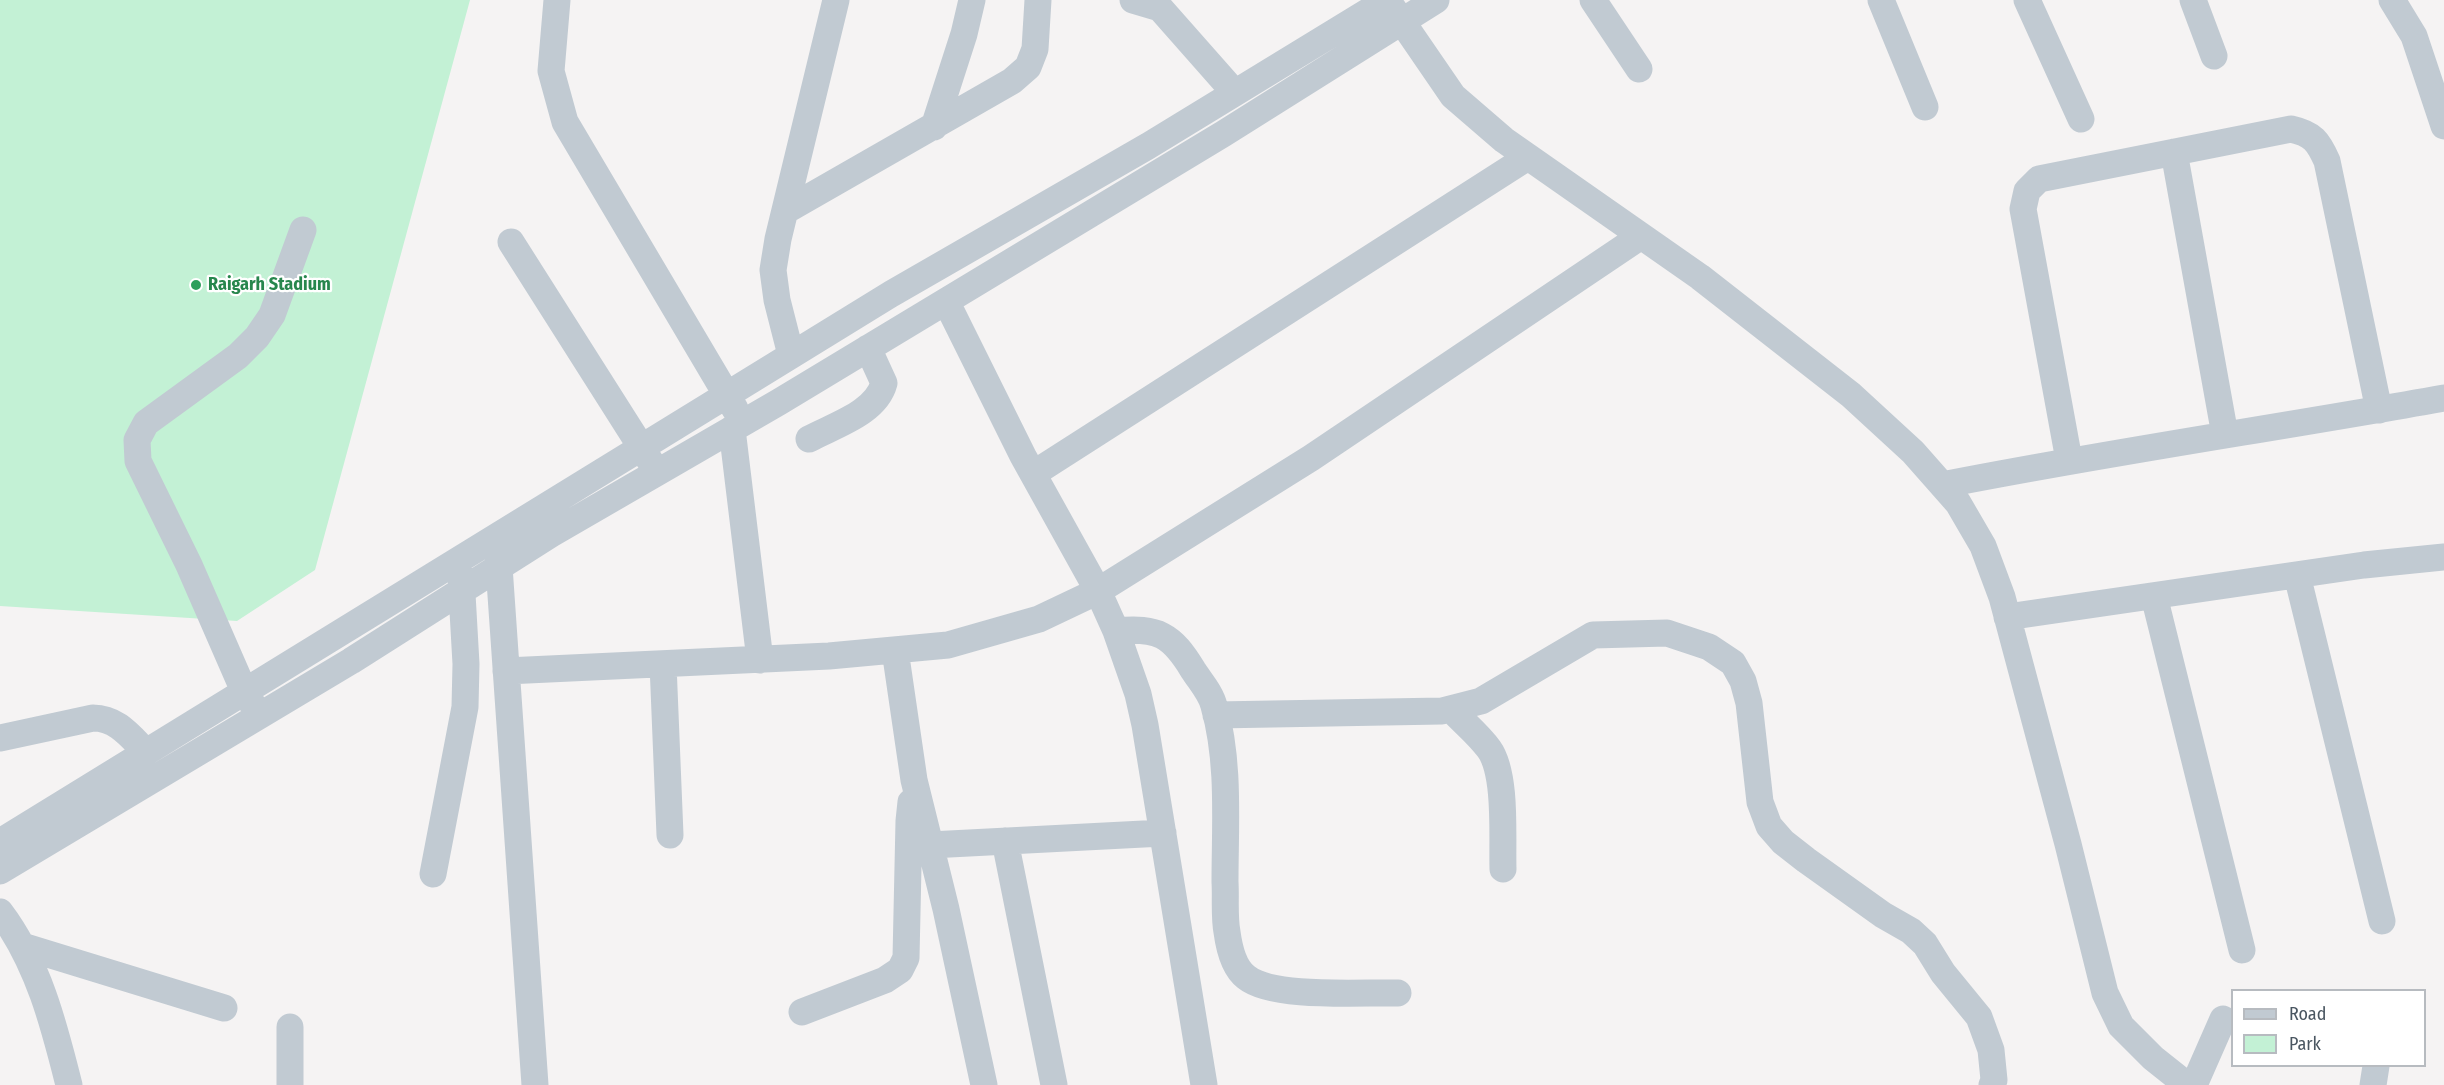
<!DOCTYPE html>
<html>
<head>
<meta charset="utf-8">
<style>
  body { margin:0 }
  #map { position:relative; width:2444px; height:1085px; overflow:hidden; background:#f5f3f3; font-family:"Fira Sans Condensed",sans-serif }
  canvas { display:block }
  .legend { position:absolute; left:2231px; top:989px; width:195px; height:78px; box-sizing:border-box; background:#fff; border:2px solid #b7bbc0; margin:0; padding:8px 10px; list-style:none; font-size:18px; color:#4a5661 }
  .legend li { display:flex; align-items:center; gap:12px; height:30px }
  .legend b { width:30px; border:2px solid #b7bbc0 }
</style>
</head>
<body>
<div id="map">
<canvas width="2444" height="1085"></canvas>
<ul class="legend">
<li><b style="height:8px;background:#c1cad2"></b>Road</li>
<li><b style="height:16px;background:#c3f1d5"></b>Park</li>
</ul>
</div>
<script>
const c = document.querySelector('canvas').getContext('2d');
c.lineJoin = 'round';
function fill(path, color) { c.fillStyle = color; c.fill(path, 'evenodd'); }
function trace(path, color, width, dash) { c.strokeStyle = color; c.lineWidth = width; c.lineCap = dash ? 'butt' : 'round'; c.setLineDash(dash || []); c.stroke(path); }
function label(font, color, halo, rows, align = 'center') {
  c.font = font + ' "Fira Sans Condensed",sans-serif'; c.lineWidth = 4.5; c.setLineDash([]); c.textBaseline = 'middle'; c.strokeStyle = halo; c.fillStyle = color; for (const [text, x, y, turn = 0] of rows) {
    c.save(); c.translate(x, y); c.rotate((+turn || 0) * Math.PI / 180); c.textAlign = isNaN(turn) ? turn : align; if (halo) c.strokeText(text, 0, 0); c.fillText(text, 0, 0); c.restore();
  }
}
fill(new Path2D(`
  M0,0H470L315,570L237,621L0,606Z`), '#c3f1d5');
trace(new Path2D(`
  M557,0L551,71L565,122L735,409
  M1133,0L1160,8L1235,93
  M1593,0L1639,69
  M1881,0L1925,107
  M2027,0L2081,119
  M2193,0L2214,56
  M2392,0L2414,36L2444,126
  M1392,7L1453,96L1504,140L1700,277L1851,395L1913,452L1958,503L1983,546L2002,597L2068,844L2105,993L2121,1026L2153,1058L2187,1085
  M934,127L964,34L972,0
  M2174,152L2225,435
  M785,211L1012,81L1028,67L1035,49L1038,0
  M511,242L650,461
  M946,301L1023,456L1098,591L1116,631L1138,694L1145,725L1204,1085
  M791,355L777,300L773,270L778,239L836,0
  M732,429L760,660
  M809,439C835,425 876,413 884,383L868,348
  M2069,460L2023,209L2027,191L2039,179L2291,129C2313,134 2318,141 2327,161L2379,410
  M1033,474L1528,157
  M1942,485C2109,452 2277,428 2444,398
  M498,552L535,1085
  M2297,575L2382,921
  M2154,596L2242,950
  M2007,617L2364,565L2444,557
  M1116,631C1158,627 1172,635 1193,670C1200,681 1211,693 1214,706C1230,762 1225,824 1225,882C1226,898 1224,916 1227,932C1229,947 1233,967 1246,977C1273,999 1362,992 1398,993
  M895,650L914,780L946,909L984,1085
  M663,664L670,835
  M506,671L829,656L948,645L1039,619L1098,591L1311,458L1641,236
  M253,705L244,691L189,565L138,461L137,440L146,423L238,356L257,337L272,315L303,230
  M1451,709C1463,722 1479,735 1489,749C1507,774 1502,838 1503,869
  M1216,715L1442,711L1481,701L1593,635L1667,633L1709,647L1733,663L1743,681L1749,703L1760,802L1769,826L1783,842L1806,860L1883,915L1911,931L1925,944L1943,973L1979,1017L1991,1050L1994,1080L1992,1085
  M0,738L93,718C117,718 130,736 146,752
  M1005,841L1054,1085
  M0,842L891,294L1148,146L1387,0
  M930,845L1163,833
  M0,871L351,661L551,534L779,402L1223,134L1436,0
  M433,874L465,707L466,664L461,576
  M0,912C38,962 54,1025 69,1085
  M22,946L224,1008
  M802,1012L885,980L900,970L906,958L909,821L911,802
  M290,1027V1085
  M2194,1085L2223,1019
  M2373,1085L2376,1066`), '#c1cad2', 27);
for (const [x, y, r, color] of [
  [196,285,6,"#2e9e5b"]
]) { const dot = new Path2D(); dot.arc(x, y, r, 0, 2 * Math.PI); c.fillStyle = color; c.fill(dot); trace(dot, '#fff', 2); }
label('bold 18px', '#27864d', '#fff', [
  ["Raigarh Stadium",208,285]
], 'left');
</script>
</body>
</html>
